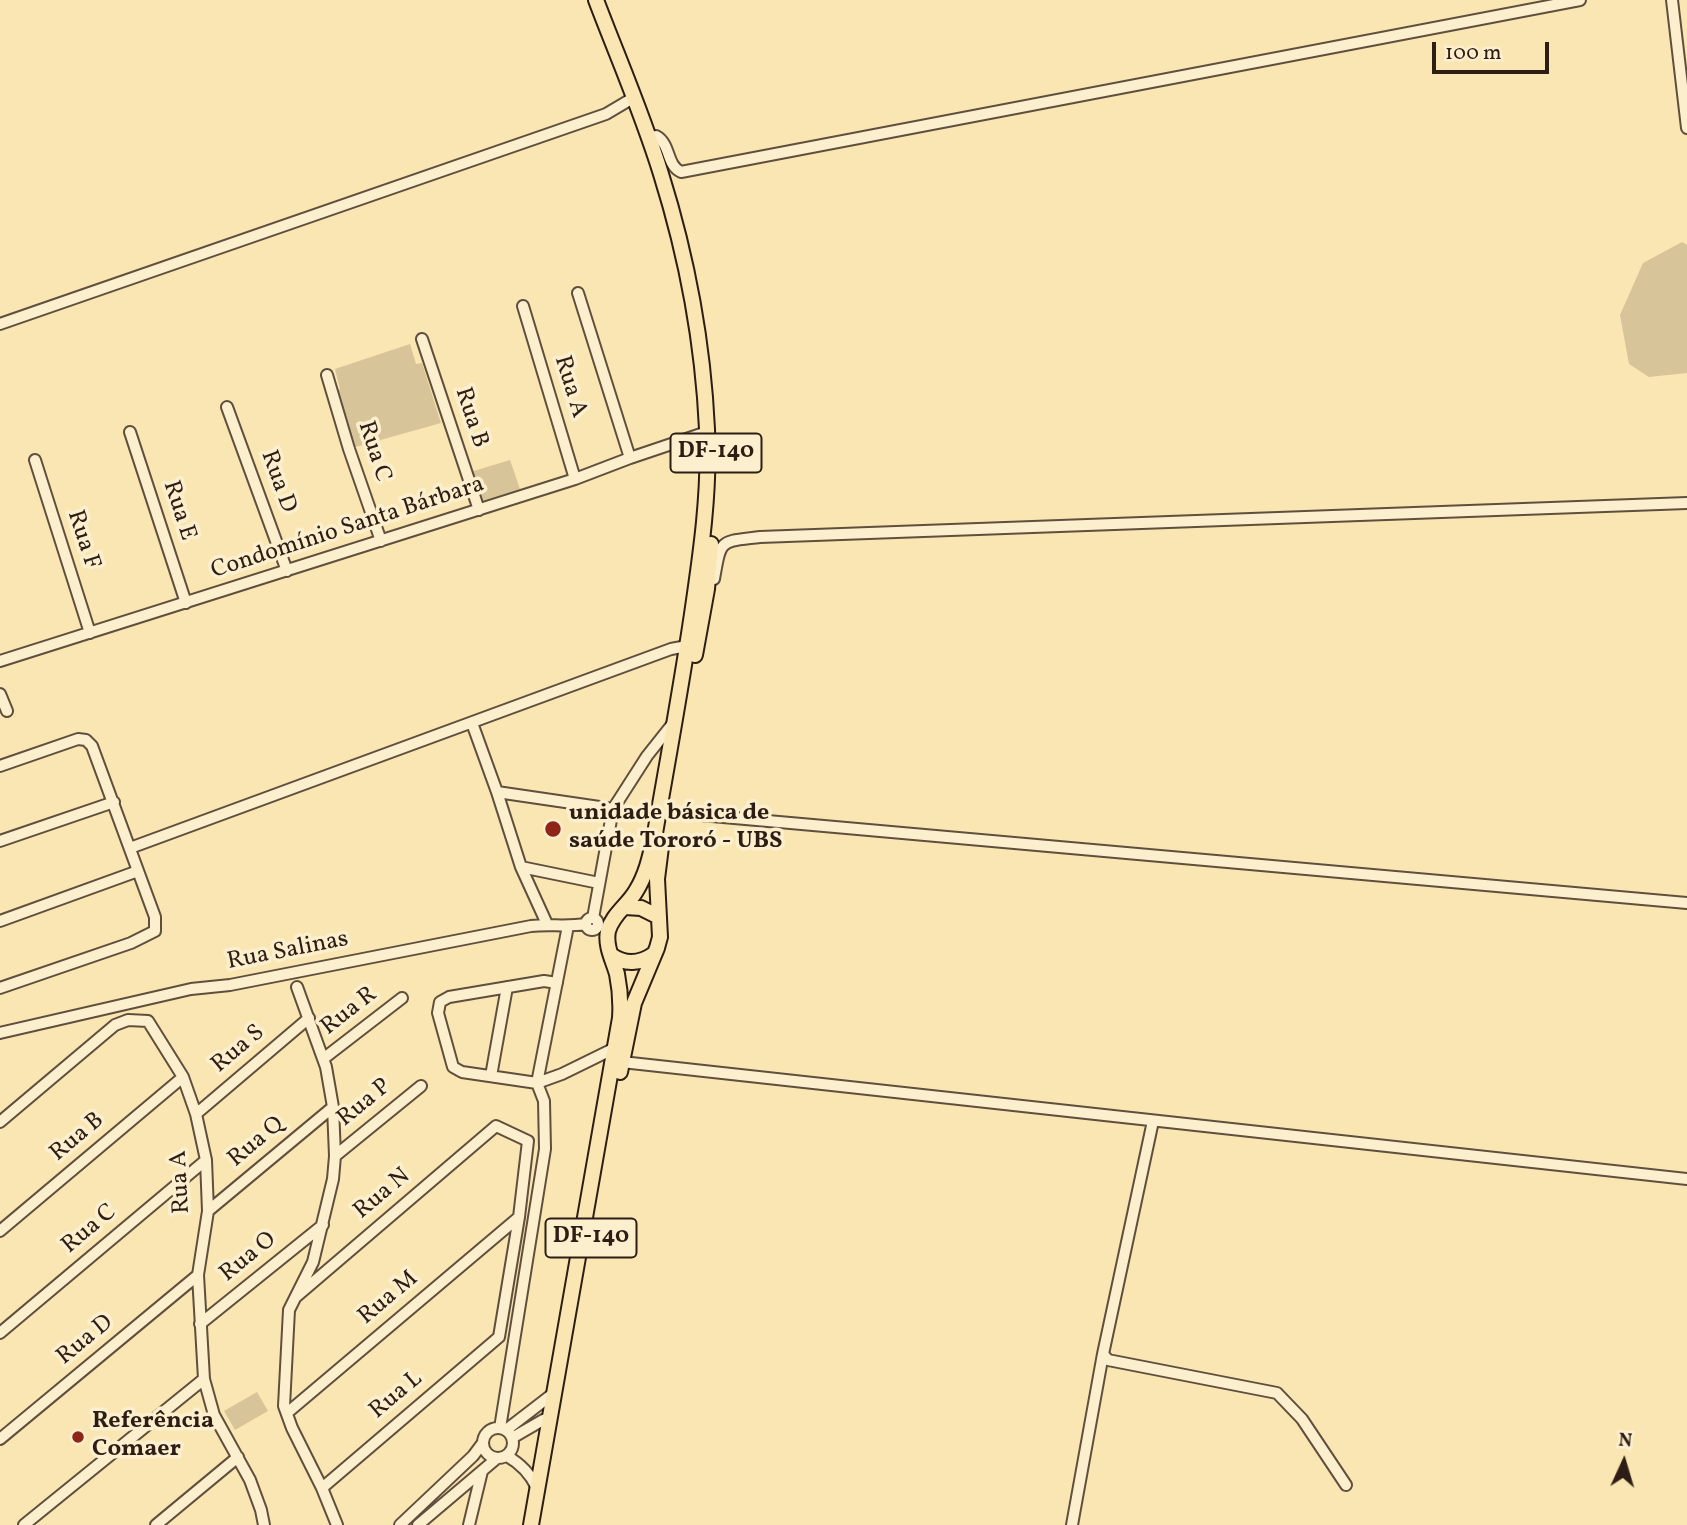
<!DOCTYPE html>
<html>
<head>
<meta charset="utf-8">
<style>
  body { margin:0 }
  #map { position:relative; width:1687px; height:1525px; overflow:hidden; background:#fae6b3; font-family:Vollkorn,serif }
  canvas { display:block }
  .north { position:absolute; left:1589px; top:1427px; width:70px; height:70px; -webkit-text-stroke:5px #fcefce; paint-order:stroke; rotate:4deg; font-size:19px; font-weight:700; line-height:28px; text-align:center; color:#2d1d14 }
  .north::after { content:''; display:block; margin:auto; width:24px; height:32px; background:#2d1d14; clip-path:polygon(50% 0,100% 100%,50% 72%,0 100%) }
  .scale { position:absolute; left:1432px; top:42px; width:117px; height:32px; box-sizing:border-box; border:4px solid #2d1d14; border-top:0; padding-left:9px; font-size:21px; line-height:24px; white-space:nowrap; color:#2d1d14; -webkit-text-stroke:5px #fcefce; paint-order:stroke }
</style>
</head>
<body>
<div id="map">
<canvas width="1687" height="1525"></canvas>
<div class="north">N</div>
<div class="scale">100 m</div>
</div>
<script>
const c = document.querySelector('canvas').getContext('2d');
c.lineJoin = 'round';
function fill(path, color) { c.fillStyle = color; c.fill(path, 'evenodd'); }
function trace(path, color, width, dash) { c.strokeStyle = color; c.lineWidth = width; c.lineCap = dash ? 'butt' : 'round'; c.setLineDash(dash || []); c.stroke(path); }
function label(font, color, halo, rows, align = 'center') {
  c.font = font + ' Vollkorn,serif'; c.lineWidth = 7; c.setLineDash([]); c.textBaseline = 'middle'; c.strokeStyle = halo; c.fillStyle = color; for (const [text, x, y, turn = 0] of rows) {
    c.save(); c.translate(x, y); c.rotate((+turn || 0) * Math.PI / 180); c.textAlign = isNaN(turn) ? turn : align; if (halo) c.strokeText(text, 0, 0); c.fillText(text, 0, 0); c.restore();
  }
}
fill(new Path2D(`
  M1682,242L1687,245V373L1649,377L1629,364L1620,315L1643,263Z
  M410,344L416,364L422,363L441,423L352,448L334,391L340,389L335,369Z
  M510,460L520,489L478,502L467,473Z
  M257,1392L268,1411L235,1430L224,1411Z`), '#d7c498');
const minor = new Path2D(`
  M1672,0L1687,128
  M656,136C671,144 666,165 681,172L1580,0
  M578,293L630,458
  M523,306L575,479
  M0,324L606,114L633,98
  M422,339L479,510
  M327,375L349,449L381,541
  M227,407L287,571
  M130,432L186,603
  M35,460L90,633
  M714,579C721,538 720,542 760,537L1687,503
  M0,661L575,479L630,458L707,432
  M0,694L7,711
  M472,723L497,792L521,867L547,924
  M0,766L78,739L86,740L92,746L155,917V931L131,943L0,988
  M497,792L613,809
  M667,812L1687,903
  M0,841L114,802
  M130,848L671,649L687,646
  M521,867L599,883
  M586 924a6 6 0 1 1 12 0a6 6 0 1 1-12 0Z
  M593,918L613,809L647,756L674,722
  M0,921L138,871
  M557,983L544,981L449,997L440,1002L438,1013L453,1067L462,1072L537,1083L562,1074L615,1048
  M297,987L326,1067L333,1107L335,1156L333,1179L313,1262L289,1310L284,1406L292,1428L322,1488L337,1525
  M0,1033L191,989L230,985L531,926C549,924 567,927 586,924
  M323,1059L402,998
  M622,1062L1687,1179
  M491,1076L507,987
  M196,1114L309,1018
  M0,1122L115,1025L128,1020L148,1021L183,1077L196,1114L206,1160L208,1211L198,1275L204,1379L214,1415L250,1480L261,1510L264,1525
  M335,1156L421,1086
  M208,1211L333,1107
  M0,1231L183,1077
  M297,1296L496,1126L528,1141L519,1217L499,1337L322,1488
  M200,1324L323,1225
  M0,1333L206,1160
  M1103,1354L1108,1360L1277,1393L1302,1419L1346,1485
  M287,1413L519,1217
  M483 1443a15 15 0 1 1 30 0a15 15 0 1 1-30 0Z
  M500,1428L545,1149L544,1101L537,1083L568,926
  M506,1430L554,1393
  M512,1438L543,1420L550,1418
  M0,1439L198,1275
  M507,1456C521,1464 530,1473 537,1488
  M24,1525L204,1379
  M156,1525L238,1457
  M400,1525L473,1456L482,1444
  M418,1525L496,1459
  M469,1525L482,1471
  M1072,1525L1103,1354L1153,1121`);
const major = new Path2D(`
  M695,655L707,589L711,544
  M625,907L641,908L659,917
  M611,955C625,965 640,964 654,954
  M620,1072L634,1003L657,948L660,937L657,879L661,847
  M531,1525L620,1018C621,1003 620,989 617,974C613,960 605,946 608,931C612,915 628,905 636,891C646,875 650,857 654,839C667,764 681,689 692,614C701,553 710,491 707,429C703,343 687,257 661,174C643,115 618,58 596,0`);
trace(minor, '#604f3c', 14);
trace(major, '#2d1d14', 18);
trace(minor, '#fcefce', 10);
trace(major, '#fae6b3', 14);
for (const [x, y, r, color] of [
  [553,829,9,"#8f2418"],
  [78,1437,7,"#8f2418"]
]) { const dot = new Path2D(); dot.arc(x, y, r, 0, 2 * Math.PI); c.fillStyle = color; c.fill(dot); trace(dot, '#fcefce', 2.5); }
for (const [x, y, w] of [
  [716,453,91],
  [591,1238,91]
]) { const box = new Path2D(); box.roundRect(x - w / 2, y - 19.5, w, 39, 5); c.fillStyle = '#fcefce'; c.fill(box); trace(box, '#2d1d14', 2); }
label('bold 23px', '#2d1d14', null, [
  ["DF-140",716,453],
  ["DF-140",591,1238]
]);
label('24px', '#2d1d14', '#fcefce', [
  ["Rua A",569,387,73],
  ["Rua B",470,418,72],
  ["Rua C",373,452,72],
  ["Rua D",277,482,70],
  ["Rua E",178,511,72],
  ["Condomínio Santa Bárbara",348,529,-18],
  ["Rua F",82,540,72],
  ["Rua Salinas",288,952,-11],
  ["Rua R",350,1012,-38],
  ["Rua S",239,1050,-40],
  ["Rua P",365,1104,-39],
  ["Rua B",78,1138,-40],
  ["Rua Q",257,1143,-40],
  ["Rua A",182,1182,-93],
  ["Rua N",383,1195,-40],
  ["Rua C",90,1230,-40],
  ["Rua O",249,1258,-39],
  ["Rua M",389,1299,-40],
  ["Rua D",86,1341,-39],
  ["Rua L",397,1396,-40]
]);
label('bold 24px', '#2d1d14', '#fcefce', [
  ["unidade básica de",569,815],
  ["saúde Tororó - UBS",569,843],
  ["Referência",92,1423],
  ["Comaer",92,1451]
], 'left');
</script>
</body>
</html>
